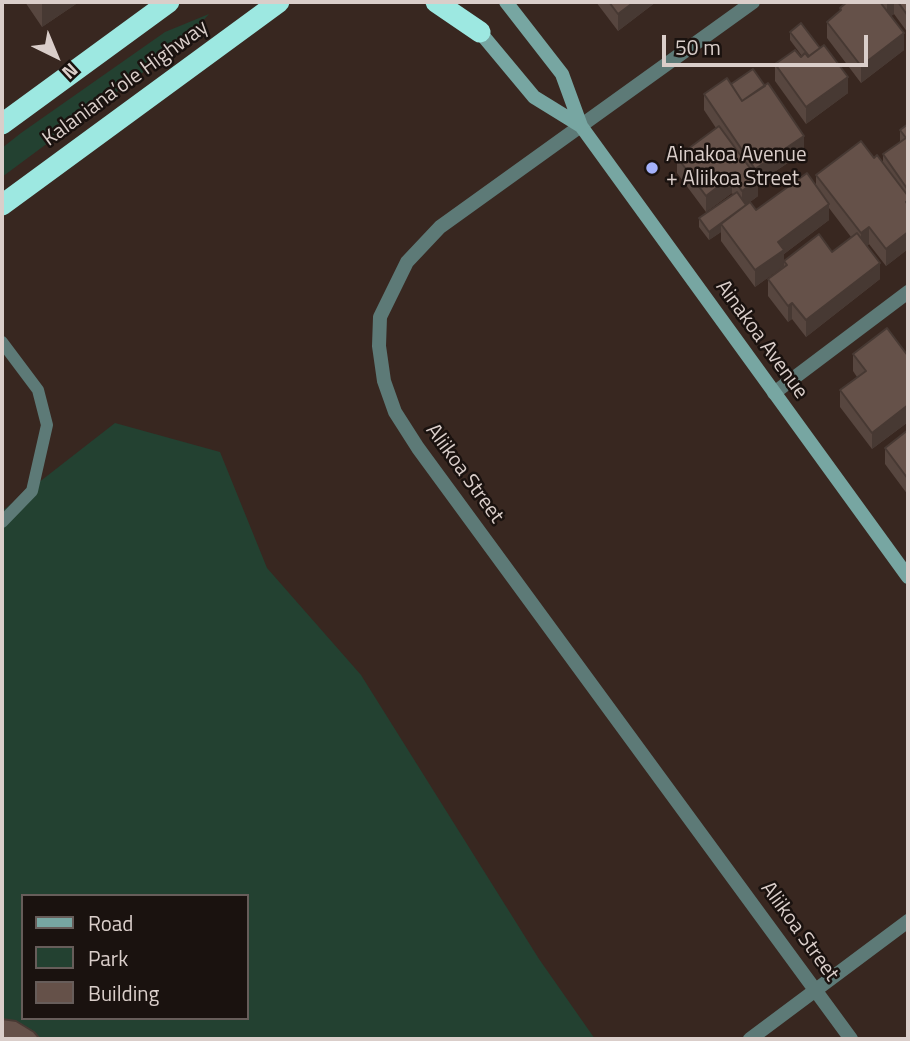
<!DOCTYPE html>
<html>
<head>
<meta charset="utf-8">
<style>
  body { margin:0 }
  #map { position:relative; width:910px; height:1041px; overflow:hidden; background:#382720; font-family:"Titillium Web",sans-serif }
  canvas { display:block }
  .frame { position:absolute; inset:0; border:4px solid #daceca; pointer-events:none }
  .legend { position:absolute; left:21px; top:894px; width:228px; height:126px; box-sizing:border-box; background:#1a120f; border:2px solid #675d5a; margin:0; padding:9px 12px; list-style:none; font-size:21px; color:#daceca }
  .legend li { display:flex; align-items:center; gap:14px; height:35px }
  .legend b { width:35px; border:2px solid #675d5a }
  .north { position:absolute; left:21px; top:21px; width:70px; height:70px; -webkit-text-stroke:5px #1a120f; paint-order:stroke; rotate:137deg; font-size:19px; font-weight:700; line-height:28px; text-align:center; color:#daceca }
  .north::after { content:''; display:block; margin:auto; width:24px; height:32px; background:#daceca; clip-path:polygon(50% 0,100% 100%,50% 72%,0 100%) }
  .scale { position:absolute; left:662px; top:35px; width:206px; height:32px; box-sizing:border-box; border:4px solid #daceca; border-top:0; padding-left:9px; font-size:21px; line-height:24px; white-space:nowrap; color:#daceca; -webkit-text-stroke:5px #1a120f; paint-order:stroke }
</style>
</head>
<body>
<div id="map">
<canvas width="910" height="1041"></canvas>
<div class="frame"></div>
<ul class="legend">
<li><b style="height:9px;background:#77a6a2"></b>Road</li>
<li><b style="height:19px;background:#234131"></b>Park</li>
<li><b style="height:19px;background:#655149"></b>Building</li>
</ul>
<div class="north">N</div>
<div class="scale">50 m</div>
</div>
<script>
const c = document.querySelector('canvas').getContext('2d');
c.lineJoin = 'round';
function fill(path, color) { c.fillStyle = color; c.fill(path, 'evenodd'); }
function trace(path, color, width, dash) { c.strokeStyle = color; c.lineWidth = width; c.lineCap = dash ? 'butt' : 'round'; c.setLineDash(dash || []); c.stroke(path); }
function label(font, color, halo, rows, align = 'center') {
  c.font = font + ' "Titillium Web",sans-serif'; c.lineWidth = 5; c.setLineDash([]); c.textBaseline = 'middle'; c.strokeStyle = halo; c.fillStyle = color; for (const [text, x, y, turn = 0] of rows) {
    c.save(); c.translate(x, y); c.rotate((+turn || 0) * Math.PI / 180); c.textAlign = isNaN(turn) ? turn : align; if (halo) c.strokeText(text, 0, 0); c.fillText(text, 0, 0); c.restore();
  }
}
fill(new Path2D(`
  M209,14L184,42L2,177V148L21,133L165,32Z
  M115,423L220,452L267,568L361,675L539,959L595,1039H2V511ZM23,896H247V1018H23Z`), '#234131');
trace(new Path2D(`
  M2,342L38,390L47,425L32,491L2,522`), '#5d7a77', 12);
trace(new Path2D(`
  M753,2L440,227L407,262L380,317L379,346L384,381L395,412L418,448L851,1039
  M774,393L908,292
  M750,1039L908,921`), '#5d7a77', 14);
trace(new Path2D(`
  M506,2L562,74L581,126L908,577
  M474,25L534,97L581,126`), '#77a6a2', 14);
trace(new Path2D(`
  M436,2L480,32
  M2,124L169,2
  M2,205L279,2`), '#9de8e1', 21);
fill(new Path2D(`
  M25,2H76V4L42,27Z
  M596,2H656L618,31Z
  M842,2H908V33L894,14L891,16L904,50L861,83L827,38V22L840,12V8L844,4Z
  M790,32L848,93L806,124L775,81V64L802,56L790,40Z
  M731,84L804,152L758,183V196L746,205L756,210L816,186V175L874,158L883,163V154L900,143V130L908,124V249L886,266L869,244L867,246L880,279L806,337L792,319L788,322L768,296V279L784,266L755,287L721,241V232L709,240L699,227V218L733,195L732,193L706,212L677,173V157L716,128L704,110V94ZM829,208L851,237L832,252L784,261V254L829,220Z
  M853,354L908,356V422L872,449L840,407V390L857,377L853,371Z
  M908,430V495L885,464V448Z`), '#57463f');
fill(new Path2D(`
  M44,2H76V4L42,27V3Z
  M634,2H656L618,31V14Z
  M889,2H894V14L887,19V3Z
  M904,33V50L861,83V66Z
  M848,77V93L806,124V107Z
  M804,136V152L758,183V196L742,208V191L755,182V169Z
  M732,176V193L706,212V196Z
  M829,204V220L784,254V266L755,287V270L778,242Z
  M746,205L721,224V232L709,240V232Z
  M869,227V244L861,250V233Z
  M908,232V249L886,266V249Z
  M880,263V279L806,337V320Z
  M792,303V319L788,322V306Z
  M908,405V422L872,449V433Z`), '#473933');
const building = new Path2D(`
  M609,2H634L618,14Z
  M847,2H880L904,33L861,66L827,22L841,10L840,8Z
  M898,2H908V16Z
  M801,23L820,48L809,56L790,32Z
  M824,45L848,77L806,107L775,64L795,50L801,57L805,53L808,57Z
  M753,69L765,86L742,101L731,84Z
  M727,78L742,101L768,83L804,136L755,169L704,94Z
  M908,124V190L883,154L906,138L900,130Z
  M719,126L758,179L742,191L732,176L706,196L677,157Z
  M861,141L874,158L877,155L908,196V201L906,202L908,205V232L886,249L869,227L861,233L816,175Z
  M807,173L829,204L778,242L784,250L755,270L721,224L750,202L756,210Z
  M737,192L746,205L709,232L699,218Z
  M857,233L880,263L806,320L792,303L788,306L768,279L787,265L784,261L819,234L832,252Z
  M887,328L908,356V405L872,433L840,390L866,371L853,354Z
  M908,430V479L885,448Z
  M2,1019L16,1021L34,1032L40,1039H2Z`);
fill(building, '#655149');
trace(building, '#473933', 2);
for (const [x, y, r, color] of [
  [652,168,7,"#a4b2fc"]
]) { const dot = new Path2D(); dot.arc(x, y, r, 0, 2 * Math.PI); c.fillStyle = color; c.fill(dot); trace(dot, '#1a120f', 2.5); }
label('21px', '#daceca', '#1a120f', [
  ["Kalaniana’ole Highway",126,84,-36],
  ["Ainakoa Avenue",761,340,54],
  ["Aliikoa Street",464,474,54],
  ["Aliikoa Street",799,932,54]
]);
label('21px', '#daceca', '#1a120f', [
  ["Ainakoa Avenue",666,156],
  ["+ Aliikoa Street",666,180]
], 'left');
</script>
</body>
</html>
